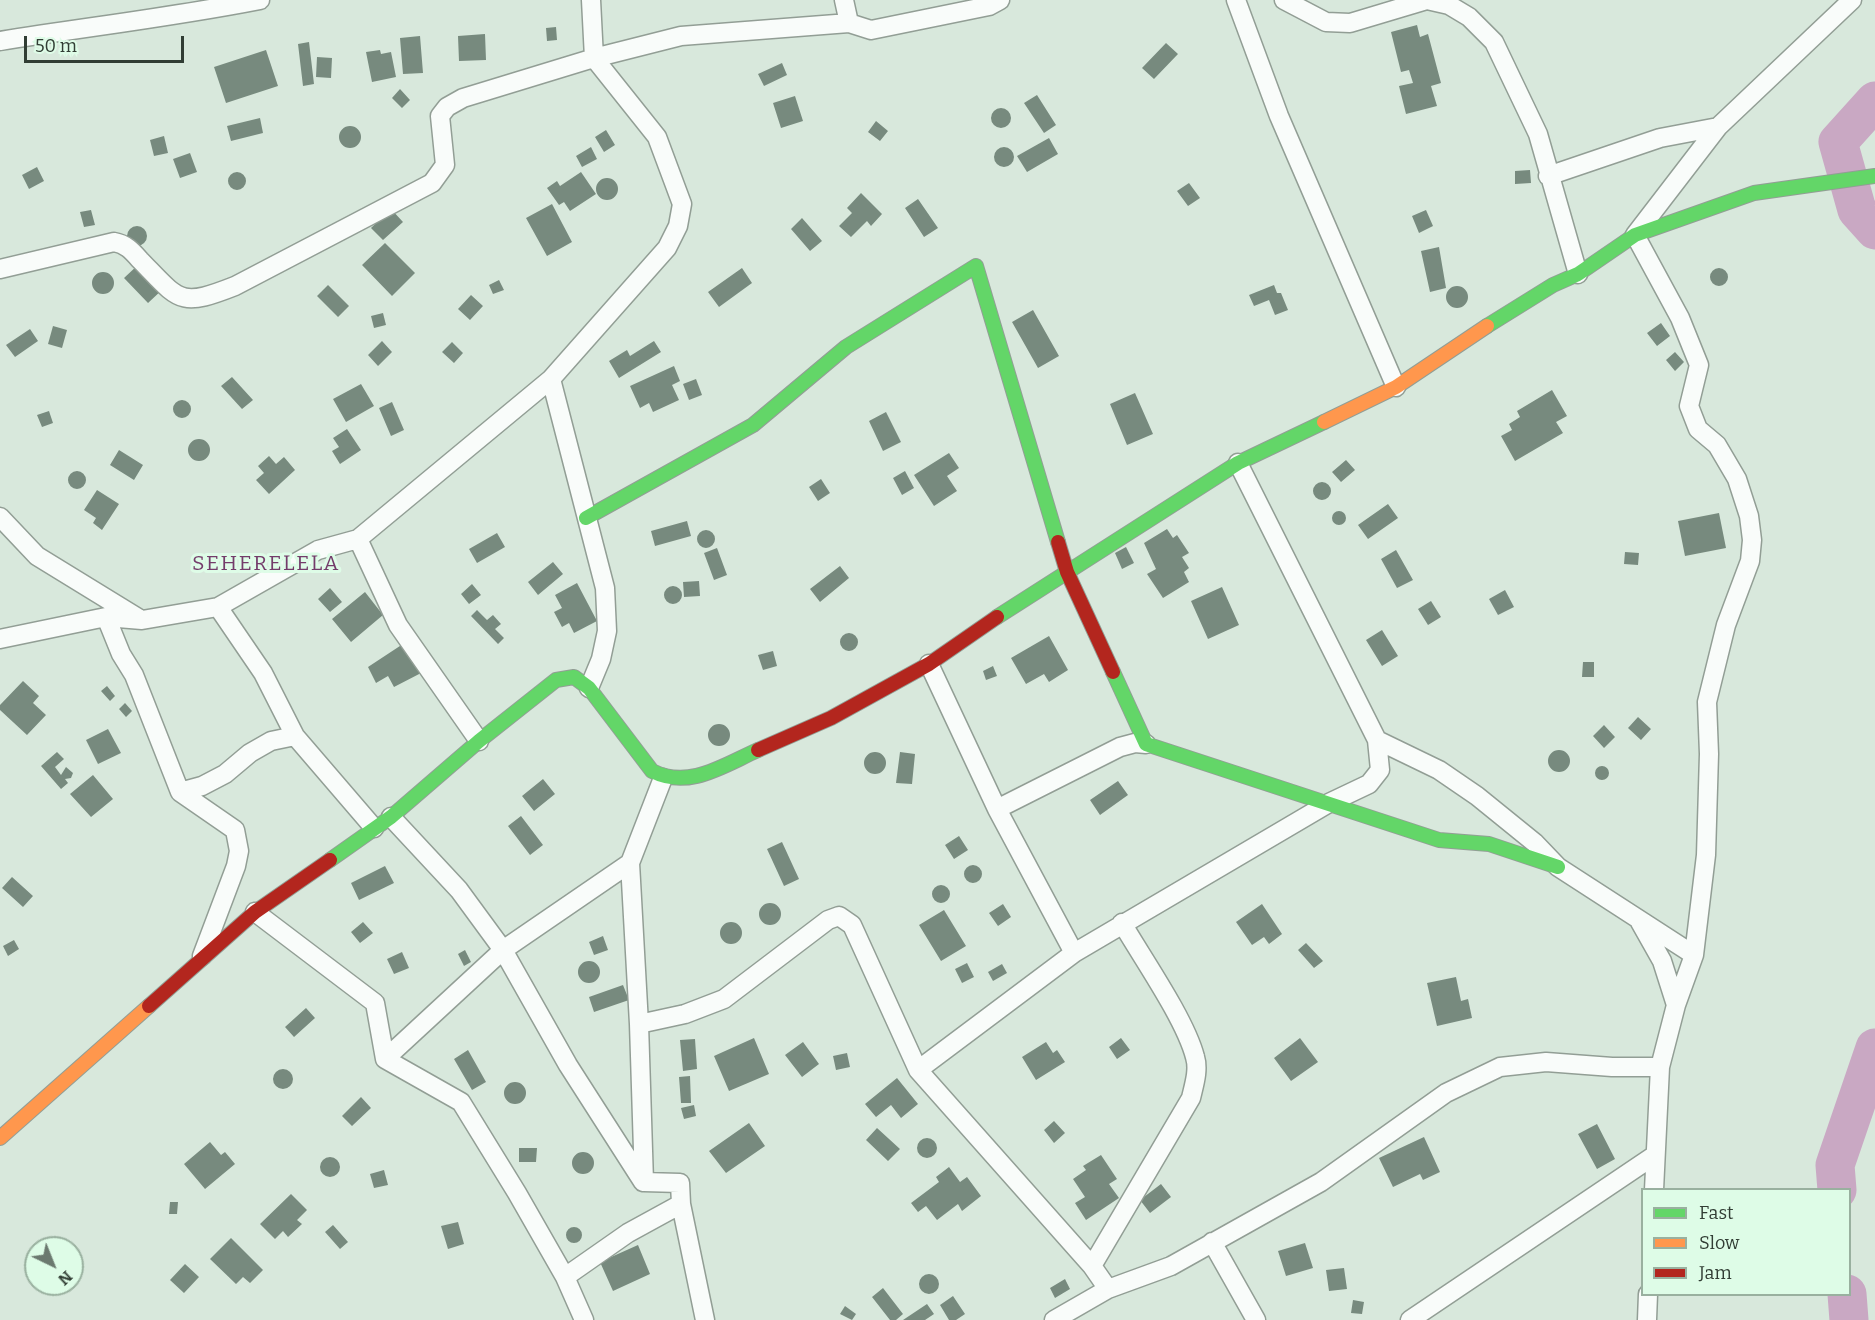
<!DOCTYPE html>
<html>
<head>
<meta charset="utf-8">
<style>
  body { margin:0 }
  #map { position:relative; width:1875px; height:1320px; overflow:hidden; background:#d8e8dc; font-family:Bitter,serif }
  canvas { display:block }
  .legend { position:absolute; left:1641px; top:1188px; width:210px; height:108px; box-sizing:border-box; background:#defce7; border:2px solid #99b09f; margin:0; padding:8px 10px; list-style:none; font-size:18px; color:#313d34 }
  .legend li { display:flex; align-items:center; gap:12px; height:30px }
  .legend b { width:30px; border:2px solid #99b09f }
  .north { position:absolute; left:24px; top:1236px; width:60px; height:60px; box-sizing:border-box; background:#defce7; border:2px solid #99b09f; border-radius:50%; rotate:137deg; font-size:16px; font-weight:700; line-height:24px; text-align:center; color:#313d34 }
  .north::after { content:''; display:block; margin:auto; width:21px; height:27px; background:#6b796f; clip-path:polygon(50% 0,100% 100%,50% 72%,0 100%) }
  .scale { position:absolute; left:24px; top:36px; width:160px; height:27px; box-sizing:border-box; border:3px solid #313d34; border-top:0; padding-left:8px; font-size:18px; line-height:21px; white-space:nowrap; color:#313d34; -webkit-text-stroke:4px #defce7; paint-order:stroke }
</style>
</head>
<body>
<div id="map">
<canvas width="1875" height="1320"></canvas>
<ul class="legend">
<li><b style="height:8px;background:#63d668"></b>Fast</li>
<li><b style="height:8px;background:#ff974d"></b>Slow</li>
<li><b style="height:8px;background:#b3261e"></b>Jam</li>
</ul>
<div class="north">N</div>
<div class="scale">50 m</div>
</div>
<script>
const c = document.querySelector('canvas').getContext('2d');
c.lineJoin = 'round';
function trace(path, color, width, dash) { c.strokeStyle = color; c.lineWidth = width; c.lineCap = dash ? 'butt' : 'round'; c.setLineDash(dash || []); c.stroke(path); }
function fill(path, color) { c.fillStyle = color; c.fill(path, 'evenodd'); }
function label(font, color, halo, rows, align = 'center') {
  c.font = font + ' Bitter,serif'; c.lineWidth = 6; c.setLineDash([]); c.textBaseline = 'middle'; c.strokeStyle = halo; c.fillStyle = color; for (const [text, x, y, turn = 0] of rows) {
    c.save(); c.translate(x, y); c.rotate((+turn || 0) * Math.PI / 180); c.textAlign = isNaN(turn) ? turn : align; if (halo) c.strokeText(text, 0, 0); c.fillText(text, 0, 0); c.restore();
  }
}
trace(new Path2D(`
  M1875,101L1838,142L1857,210L1875,230
  M1837,1190L1835,1165L1875,1048
  M1847,1294L1849,1320`), '#c9a8c3', 39);
fill(new Path2D(`
  M1417,25L1420,37L1428,34L1441,83L1431,86L1437,106L1406,114L1399,86L1413,83L1409,70L1401,72L1391,32Z
  M556,27L557,40L547,41L546,28Z
  M485,34L486,60L459,61L458,36Z
  M420,36L423,73L403,74L400,38Z
  M309,42L314,84L303,86L298,44Z
  M1166,43L1178,54L1154,79L1142,68Z
  M266,50L278,86L226,103L214,67Z
  M380,50L381,54L391,52L396,77L372,82L366,52Z
  M317,57L332,58L331,78L316,77Z
  M782,63L787,75L764,86L758,74Z
  M400,89L410,100L402,108L392,98Z
  M1037,95L1056,125L1044,133L1024,103Z
  M795,96L803,121L781,128L773,103Z
  M991 118a10 10 0 1 1 20 0a10 10 0 1 1-20 0Z
  M260,118L263,133L231,141L227,126Z
  M876,121L888,131L880,141L868,132Z
  M339 137a11 11 0 1 1 22 0a11 11 0 1 1-22 0Z
  M606,130L615,145L604,152L595,137Z
  M164,136L168,153L154,156L150,140Z
  M1049,138L1058,154L1027,172L1017,156Z
  M591,147L597,159L582,167L576,156Z
  M994 157a10 10 0 1 1 20 0a10 10 0 1 1-20 0Z
  M190,153L197,172L180,178L173,159Z
  M37,167L44,181L29,189L22,175Z
  M1530,170L1531,183L1515,184V171Z
  M228 181a9 9 0 1 1 18 0a9 9 0 1 1-18 0Z
  M581,172L596,194L570,211L564,202L559,205L547,188L557,181L560,186Z
  M596 189a11 11 0 1 1 22 0a11 11 0 1 1-22 0Z
  M1189,183L1200,198L1188,206L1177,191Z
  M861,193L882,214L871,226L867,221L851,237L839,226L852,213L847,208Z
  M918,199L938,228L924,237L905,208Z
  M552,204L572,242L547,256L526,218Z
  M391,209L403,222L383,240L371,228Z
  M91,210L95,225L84,227L80,212Z
  M1426,210L1433,226L1419,233L1412,216Z
  M802,218L822,241L810,251L791,229Z
  M127 236a10 10 0 1 1 20 0a10 10 0 1 1-20 0Z
  M385,243L415,273L392,296L362,265Z
  M1439,247L1446,288L1430,292L1421,251Z
  M139,264L163,289L148,303L124,278Z
  M1710 277a9 9 0 1 1 18 0a9 9 0 1 1-18 0Z
  M742,268L752,283L719,307L708,292Z
  M92 283a11 11 0 1 1 22 0a11 11 0 1 1-22 0Z
  M499,280L504,290L493,294L489,285Z
  M328,285L349,306L338,317L317,296Z
  M1274,285L1277,293H1281L1288,310L1275,315L1269,300L1254,306L1249,295Z
  M1446 297a11 11 0 1 1 22 0a11 11 0 1 1-22 0Z
  M471,295L483,306L470,320L458,309Z
  M1033,310L1059,356L1038,368L1012,322Z
  M383,313L386,325L374,328L371,316Z
  M1661,323L1670,336L1657,346L1647,333Z
  M53,326L67,330L62,348L48,344Z
  M30,329L38,341L15,357L6,345Z
  M382,341L392,352L378,366L368,355Z
  M654,341L661,352L619,378L609,361L627,350L630,356Z
  M452,342L463,353L454,363L442,352Z
  M1675,352L1684,362L1675,371L1666,360Z
  M674,366L680,381L672,385L679,400L653,412L649,403L640,408L630,386Z
  M232,377L253,400L242,409L221,386Z
  M696,379L702,395L689,400L683,384Z
  M361,384L374,406L346,422L333,399Z
  M1552,390L1567,416L1556,422L1563,433L1515,461L1501,436L1512,430L1509,424L1520,417L1517,411Z
  M1135,393L1153,434L1127,445L1110,404Z
  M173 409a9 9 0 1 1 18 0a9 9 0 1 1-18 0Z
  M392,402L404,430L391,436L379,408Z
  M49,411L53,423L42,427L37,415Z
  M886,412L901,442L883,451L869,421Z
  M347,429L361,450L340,464L332,451L339,447L333,438Z
  M188 450a11 11 0 1 1 22 0a11 11 0 1 1-22 0Z
  M119,450L143,465L134,480L110,465Z
  M949,453L959,468L947,476L957,491L934,506L914,475Z
  M269,456L276,464L284,457L295,470L269,494L256,480L264,473L258,466Z
  M1346,460L1355,470L1341,482L1332,472Z
  M68 480a9 9 0 1 1 18 0a9 9 0 1 1-18 0Z
  M905,471L914,488L902,495L893,478Z
  M821,479L830,493L818,501L809,487Z
  M1313 491a9 9 0 1 1 18 0a9 9 0 1 1-18 0Z
  M97,490L119,504L102,530L93,523L96,518L84,510Z
  M1388,504L1398,518L1368,539L1358,525Z
  M1332 518a7 7 0 1 1 14 0a7 7 0 1 1-14 0Z
  M1719,513L1726,548L1685,556L1678,521Z
  M687,521L691,536L655,546L651,531Z
  M1167,529L1173,538L1177,535L1189,553L1182,557L1189,568L1184,572L1189,582L1163,598L1147,574L1156,569L1144,543Z
  M697 539a9 9 0 1 1 18 0a9 9 0 1 1-18 0Z
  M497,533L505,547L477,563L469,549Z
  M1126,547L1134,563L1122,569L1115,553Z
  M717,548L727,575L714,580L704,553Z
  M1396,550L1413,580L1397,588L1381,559Z
  M1625,552L1639,553L1638,565L1624,564Z
  M553,562L563,574L538,595L528,582Z
  M840,566L849,578L820,602L810,589Z
  M699,581L700,596L684,597L683,582Z
  M577,583L597,621L574,633L569,623L562,627L554,612L562,608L555,595Z
  M472,584L481,595L469,604L461,594Z
  M664 595a9 9 0 1 1 18 0a9 9 0 1 1-18 0Z
  M1222,587L1239,625L1208,639L1191,601Z
  M330,588L342,602L330,612L318,599Z
  M1505,590L1514,607L1498,615L1489,599Z
  M365,592L383,615L351,642L332,619Z
  M1431,601L1441,617L1428,625L1418,609Z
  M477,610L487,620L493,615L501,624L495,629L504,638L498,644L471,616Z
  M1382,630L1398,656L1382,666L1366,640Z
  M840 642a9 9 0 1 1 18 0a9 9 0 1 1-18 0Z
  M1049,636L1068,670L1049,682L1044,674L1026,684L1011,658Z
  M406,642L423,672L394,687L388,676L376,683L368,667Z
  M773,651L777,666L763,670L758,655Z
  M1583,662H1594V677H1582Z
  M993,666L997,676L986,680L983,671Z
  M23,681L39,696L33,703L46,715L27,735L0,710V705Z
  M107,686L115,696L110,701L101,691Z
  M125,703L132,711L126,717L119,709Z
  M1638,717L1651,729L1641,740L1628,728Z
  M708 735a11 11 0 1 1 22 0a11 11 0 1 1-22 0Z
  M1604,725L1615,737L1604,748L1593,736Z
  M108,729L121,753L98,764L86,740Z
  M1548 761a11 11 0 1 1 22 0a11 11 0 1 1-22 0Z
  M57,752L64,759L55,767L61,775L66,767L73,773L71,778L65,779L68,783L61,789L41,766Z
  M900,752L915,754L912,784L896,783Z
  M864 763a11 11 0 1 1 22 0a11 11 0 1 1-22 0Z
  M1595 773a7 7 0 1 1 14 0a7 7 0 1 1-14 0Z
  M93,775L113,799L91,817L70,794Z
  M543,779L555,794L534,811L522,796Z
  M1118,781L1128,795L1100,815L1090,800Z
  M521,816L543,845L530,855L508,826Z
  M959,836L968,850L954,859L945,845Z
  M782,842L799,879L784,886L767,849Z
  M964 874a9 9 0 1 1 18 0a9 9 0 1 1-18 0Z
  M385,866L394,883L359,900L351,883Z
  M12,877L33,896L23,907L2,888Z
  M932 894a9 9 0 1 1 18 0a9 9 0 1 1-18 0Z
  M759 914a11 11 0 1 1 22 0a11 11 0 1 1-22 0Z
  M1003,904L1011,917L998,926L989,913Z
  M1262,904L1282,934L1269,944L1264,937L1252,945L1236,922Z
  M944,910L966,946L941,961L919,925Z
  M363,922L373,933L360,943L351,932Z
  M720 933a11 11 0 1 1 22 0a11 11 0 1 1-22 0Z
  M603,936L608,950L594,955L589,942Z
  M14,940L19,949L8,956L3,946Z
  M1306,943L1323,961L1314,968L1298,950Z
  M465,950L471,962L464,966L458,954Z
  M402,952L409,968L394,974L387,959Z
  M578 972a11 11 0 1 1 22 0a11 11 0 1 1-22 0Z
  M967,963L974,977L962,983L955,969Z
  M1002,964L1007,973L993,981L988,972Z
  M1456,977L1461,1001L1468,999L1472,1018L1437,1026L1427,983Z
  M623,985L629,1000L594,1012L589,997Z
  M306,1008L315,1018L294,1037L285,1027Z
  M754,1038L769,1074L729,1091L714,1056Z
  M1121,1038L1130,1050L1117,1059L1109,1047Z
  M1300,1038L1318,1062L1291,1081L1274,1058Z
  M695,1039L697,1069L683,1071L680,1040Z
  M803,1042L819,1064L802,1077L785,1055Z
  M1046,1042L1053,1053L1057,1050L1065,1062L1036,1080L1022,1057Z
  M468,1050L486,1082L472,1090L454,1059Z
  M847,1053L850,1067L836,1070L833,1056Z
  M273 1079a10 10 0 1 1 20 0a10 10 0 1 1-20 0Z
  M690,1076L691,1103H681L679,1077Z
  M897,1078L918,1104L901,1118L891,1105L876,1117L865,1104Z
  M504 1093a11 11 0 1 1 22 0a11 11 0 1 1-22 0Z
  M361,1097L371,1108L352,1126L342,1116Z
  M694,1105L696,1116L684,1119L681,1108Z
  M1054,1121L1065,1133L1054,1143L1044,1130Z
  M749,1123L765,1146L726,1173L709,1151Z
  M1597,1124L1615,1159L1597,1169L1578,1134Z
  M877,1128L900,1149L888,1161L866,1140Z
  M1424,1137L1440,1172L1423,1180L1420,1174L1393,1187L1379,1158Z
  M917 1148a10 10 0 1 1 20 0a10 10 0 1 1-20 0Z
  M210,1142L221,1155L225,1152L235,1164L205,1189L184,1164Z
  M519,1148H537L536,1162H519Z
  M572 1163a11 11 0 1 1 22 0a11 11 0 1 1-22 0Z
  M1101,1155L1117,1179L1109,1184L1119,1198L1086,1220L1075,1203L1085,1197L1073,1179L1086,1170L1083,1166Z
  M320 1167a10 10 0 1 1 20 0a10 10 0 1 1-20 0Z
  M949,1167L960,1182L967,1177L981,1196L962,1211L958,1204L937,1220L926,1206L918,1212L911,1203L939,1182L936,1177Z
  M384,1170L388,1185L374,1188L370,1174Z
  M1161,1184L1171,1197L1150,1213L1140,1200Z
  M291,1194L307,1210L297,1220L302,1224L288,1237L283,1231L275,1239L260,1224Z
  M170,1202H178L177,1214H169Z
  M458,1222L464,1244L448,1249L441,1226Z
  M333,1225L348,1242L340,1249L325,1232Z
  M566 1235a8 8 0 1 1 16 0a8 8 0 1 1-16 0Z
  M231,1238L263,1270L250,1283L243,1277L236,1284L210,1259Z
  M1305,1243L1313,1268L1286,1276L1278,1251Z
  M638,1245L650,1274L613,1291L600,1262Z
  M185,1264L199,1277L184,1293L170,1280Z
  M1344,1268L1347,1289L1329,1291L1326,1270Z
  M919 1284a10 10 0 1 1 20 0a10 10 0 1 1-20 0Z
  M1065,1279L1070,1289L1055,1298L1050,1288Z
  M883,1288L903,1314L896,1320H890L872,1297Z
  M953,1296L965,1314L956,1320H949L940,1305Z
  M1353,1300L1364,1302L1362,1314L1351,1313Z
  M927,1304L934,1314L925,1320H903Z
  M845,1306L856,1314L852,1320L840,1314Z`), '#778a7e');
const street = new Path2D(`
  M844,0L849,23
  M1236,0L1279,116L1396,387
  M1284,0L1326,22L1350,23L1427,0L1449,5L1469,17L1494,42L1538,134L1578,274
  M0,41C87,27 174,17 260,0
  M1548,176L1660,138L1718,127
  M0,269L114,242C126,244 132,251 140,260C180,301 179,308 235,286L432,183L445,165L440,116L447,107L463,98L594,58L681,36L849,23L871,30L989,6L1000,0
  M1238,463L1377,740L1439,770L1477,796L1535,843L1558,867L1694,955
  M0,517L37,556L138,618
  M358,539L398,625L479,741
  M218,607L263,673L295,736L374,828
  M106,617L121,654L134,675L180,792L235,830L239,851L236,866L202,956
  M0,639L106,617L142,620L218,607L318,550L358,539L551,379
  M929,664L997,809L1074,953
  M589,688L601,659L607,631L605,588L551,379L667,248L678,226L682,204L657,137L594,58L591,0
  M663,778L630,863L639,1024L644,1182L680,1183L681,1204L705,1320
  M180,792L202,786L225,774L250,753L271,741L295,736
  M997,809L1120,747L1135,743L1146,744
  M391,817L459,890L503,950L568,1065L643,1182
  M255,912L375,1003L385,1059L461,1102L517,1193L565,1277L584,1320
  M1640,922L1662,961L1676,1005
  M639,1024L685,1014L724,999L828,920L839,916L852,925L918,1070L1092,1266L1108,1289
  M385,1059L503,950L630,863
  M918,1070L1074,953L1329,803L1369,784L1380,770L1377,740
  M1654,1190L1660,1067L1676,1005L1694,955L1706,855L1709,754L1707,702L1726,625L1750,561L1752,540L1749,516L1737,479L1717,445L1698,429L1689,406L1699,365L1680,318L1635,235L1718,127L1852,0
  M1212,1242L1256,1320
  M1092,1266L1191,1098C1194,1085 1199,1070 1195,1057C1185,1019 1143,959 1122,923
  M565,1277L628,1233L681,1204
  M1054,1320L1108,1289L1171,1266L1321,1182L1446,1093L1500,1067L1546,1062L1612,1067H1660
  M1410,1320L1655,1155
  M1647,1320L1648,1294`);
const fast = new Path2D(`
  M1487,326L1553,285L1578,274L1635,235L1754,193L1875,176
  M586,518L753,425L846,347L976,266L1058,542
  M997,617L1238,463L1324,422
  M1113,672L1146,744L1439,840L1489,844L1558,867
  M330,860L391,817L479,741L556,680L574,677L589,688L652,771C689,790 724,765 758,750`);
const slow = new Path2D(`
  M1324,422L1396,387L1487,326
  M0,1138L149,1006`);
const jam = new Path2D(`
  M1058,542L1067,572L1113,672
  M758,750L831,718L929,664L997,617
  M149,1006L255,912L330,860`);
trace(street, '#929e95', 21);
trace(fast, '#929e95', 16);
trace(slow, '#929e95', 16);
trace(jam, '#929e95', 16);
trace(street, '#f9fcfa', 18);
trace(fast, '#63d668', 14);
trace(slow, '#ff974d', 14);
trace(jam, '#b3261e', 14);
c.letterSpacing = '1.5px';
label('21px', '#733c6a', '#defce7', [
  ["SEHERELELA",266,564]
]);
c.letterSpacing = '0px';
</script>
</body>
</html>
